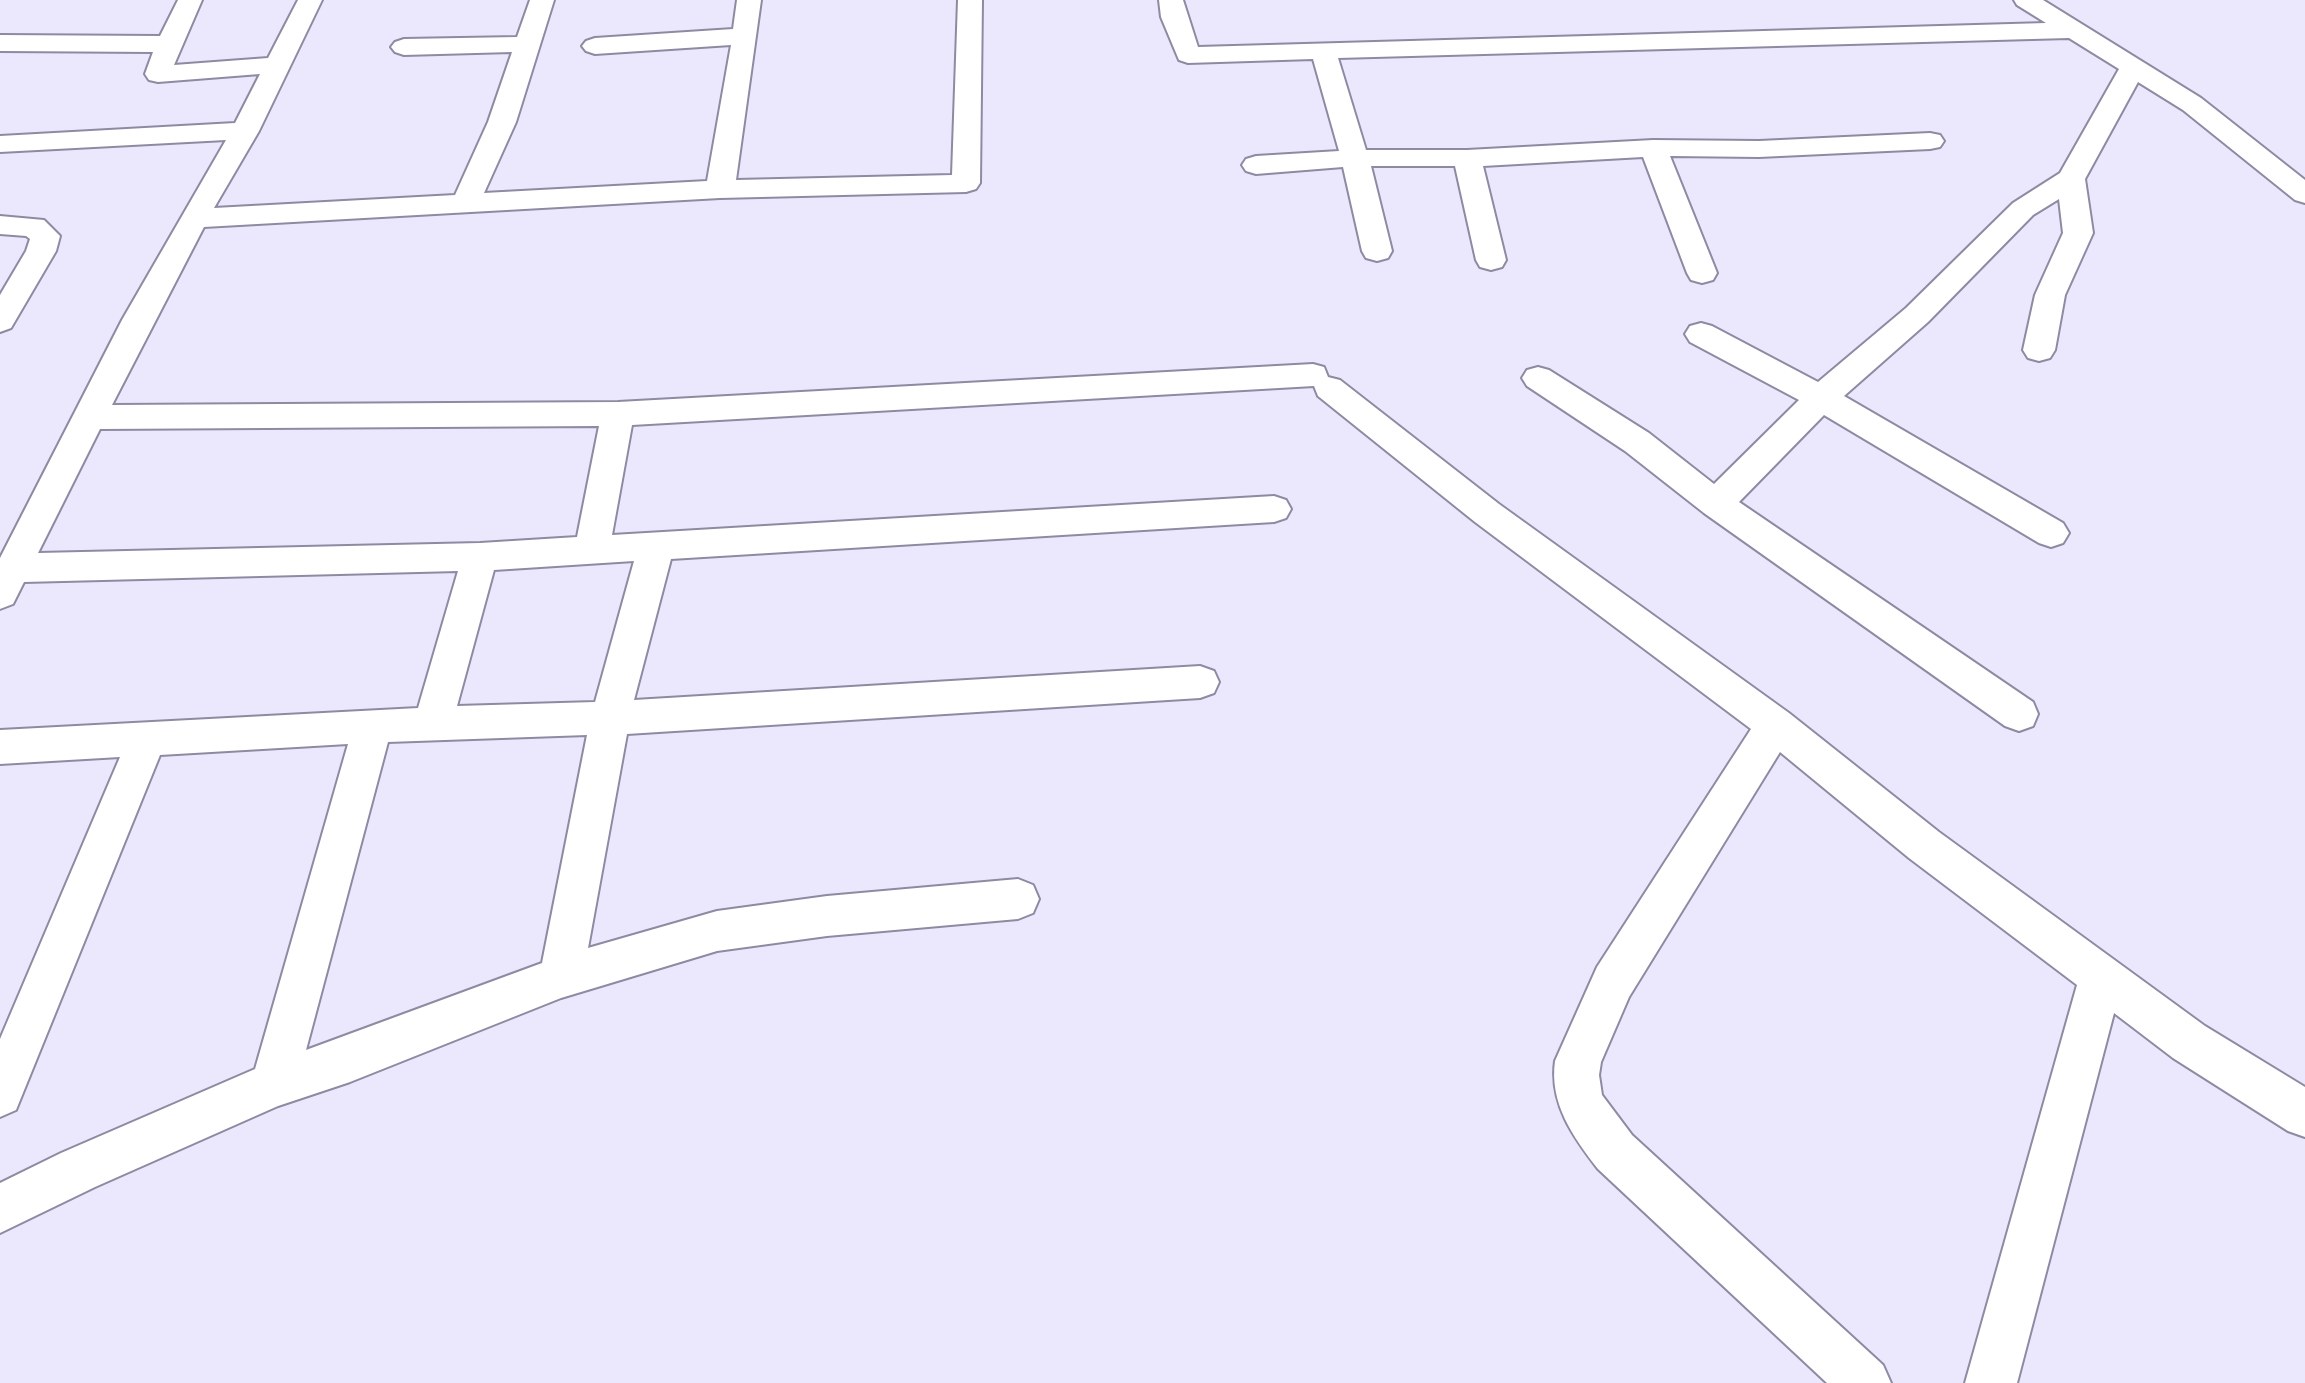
<!DOCTYPE html>
<html>
<head>
<meta charset="utf-8">
<style>
  body { margin:0 }
  canvas { display:block; background:#ebe8fe }
</style>
</head>
<body>
<canvas width="2305" height="1383"></canvas>
<script>
const c = document.querySelector('canvas').getContext('2d');
c.lineJoin = 'round';
function trace(path, color, width, dash) { c.strokeStyle = color; c.lineWidth = width; c.lineCap = dash ? 'butt' : 'round'; c.setLineDash(dash || []); c.stroke(path); }
function fill(path, color) { c.fillStyle = color; c.fill(path, 'evenodd'); }
const minor = new Path2D(`
  M178,0H202L174,65L268,58L298,0H322L259,131L214,208L455,195L488,122L512,52L404,55L395,52L391,47L395,42L404,39L517,37L530,0H554L516,122L484,193L707,181L731,45L595,54L586,51L582,46L586,41L595,38L733,29L737,0H761L736,180L952,175L958,0H982L980,183L976,189L966,192L720,198L204,227L112,405L618,402L1313,364L1324,367L1328,377L1340,380L1499,504L1789,713L1939,832L2205,1026L2305,1087V1137L2288,1131L2173,1058L2114,1013L2017,1383H1965L2077,985L1909,858L1780,752L1629,997L1601,1062L1599,1075L1602,1095L1632,1135L1883,1365L1891,1383H1827L1598,1169C1573,1137 1549,1103 1555,1061L1597,967L1751,729L1475,522L1318,396L1314,386L632,425L612,535L1274,496L1286,500L1291,509L1286,518L1274,522L671,559L634,700L1200,666L1214,671L1219,682L1214,693L1200,698L627,734L588,948L717,911L827,896L1018,879L1033,885L1039,899L1033,913L1018,919L827,936L717,951L561,998L350,1082L278,1106L95,1187L0,1233V1183L61,1153L255,1069L348,744L160,755L16,1110L0,1117V1039L120,757L0,764V730L418,708L458,571L24,582L13,604L0,609V558L122,320L226,140L0,152V136L235,123L260,74L158,82L149,80L145,74L153,52L0,51V35L160,36ZM599,426L577,537L480,543L38,553L100,429ZM634,561L595,702L457,706L494,570ZM587,735L542,963L306,1050L388,742Z
  M1159,0H1183L1198,47L2046,23L2017,5L2014,0H2043L2201,98L2305,180V203L2295,200L2183,110L2138,82L2085,179L2093,233L2065,295L2055,350L2050,358L2039,361L2028,358L2023,350L2035,295L2063,233L2059,199L2033,215L1928,322L1844,396L2063,523L2069,533L2063,543L2051,547L2039,543L1824,415L1739,502L2033,702L2038,714L2033,726L2019,731L2005,726L1704,513L1625,451L1527,386L1522,378L1527,370L1538,367L1549,370L1649,433L1714,484L1799,400L1690,342L1685,334L1690,326L1701,323L1712,326L1818,382L1906,308L2013,203L2060,173L2119,69L2069,38L1338,58L1366,150H1467L1653,140L1759,141L1930,133L1940,135L1944,141L1940,147L1930,149L1759,157L1670,156L1717,273L1713,280L1702,283L1691,280L1687,273L1643,157L1483,166L1506,260L1502,267L1491,270L1480,267L1476,260L1455,166H1371L1392,251L1388,258L1377,261L1366,258L1362,251L1343,167L1256,174L1246,171L1242,165L1246,159L1256,156L1339,151L1313,59L1188,63L1179,60L1161,17Z
  M0,216L44,220L60,236L56,251L11,328L0,332V295L26,251L30,239L26,236L0,234Z`);
trace(minor, '#8d8aa2', 4);
fill(minor, '#fff');
</script>
</body>
</html>
